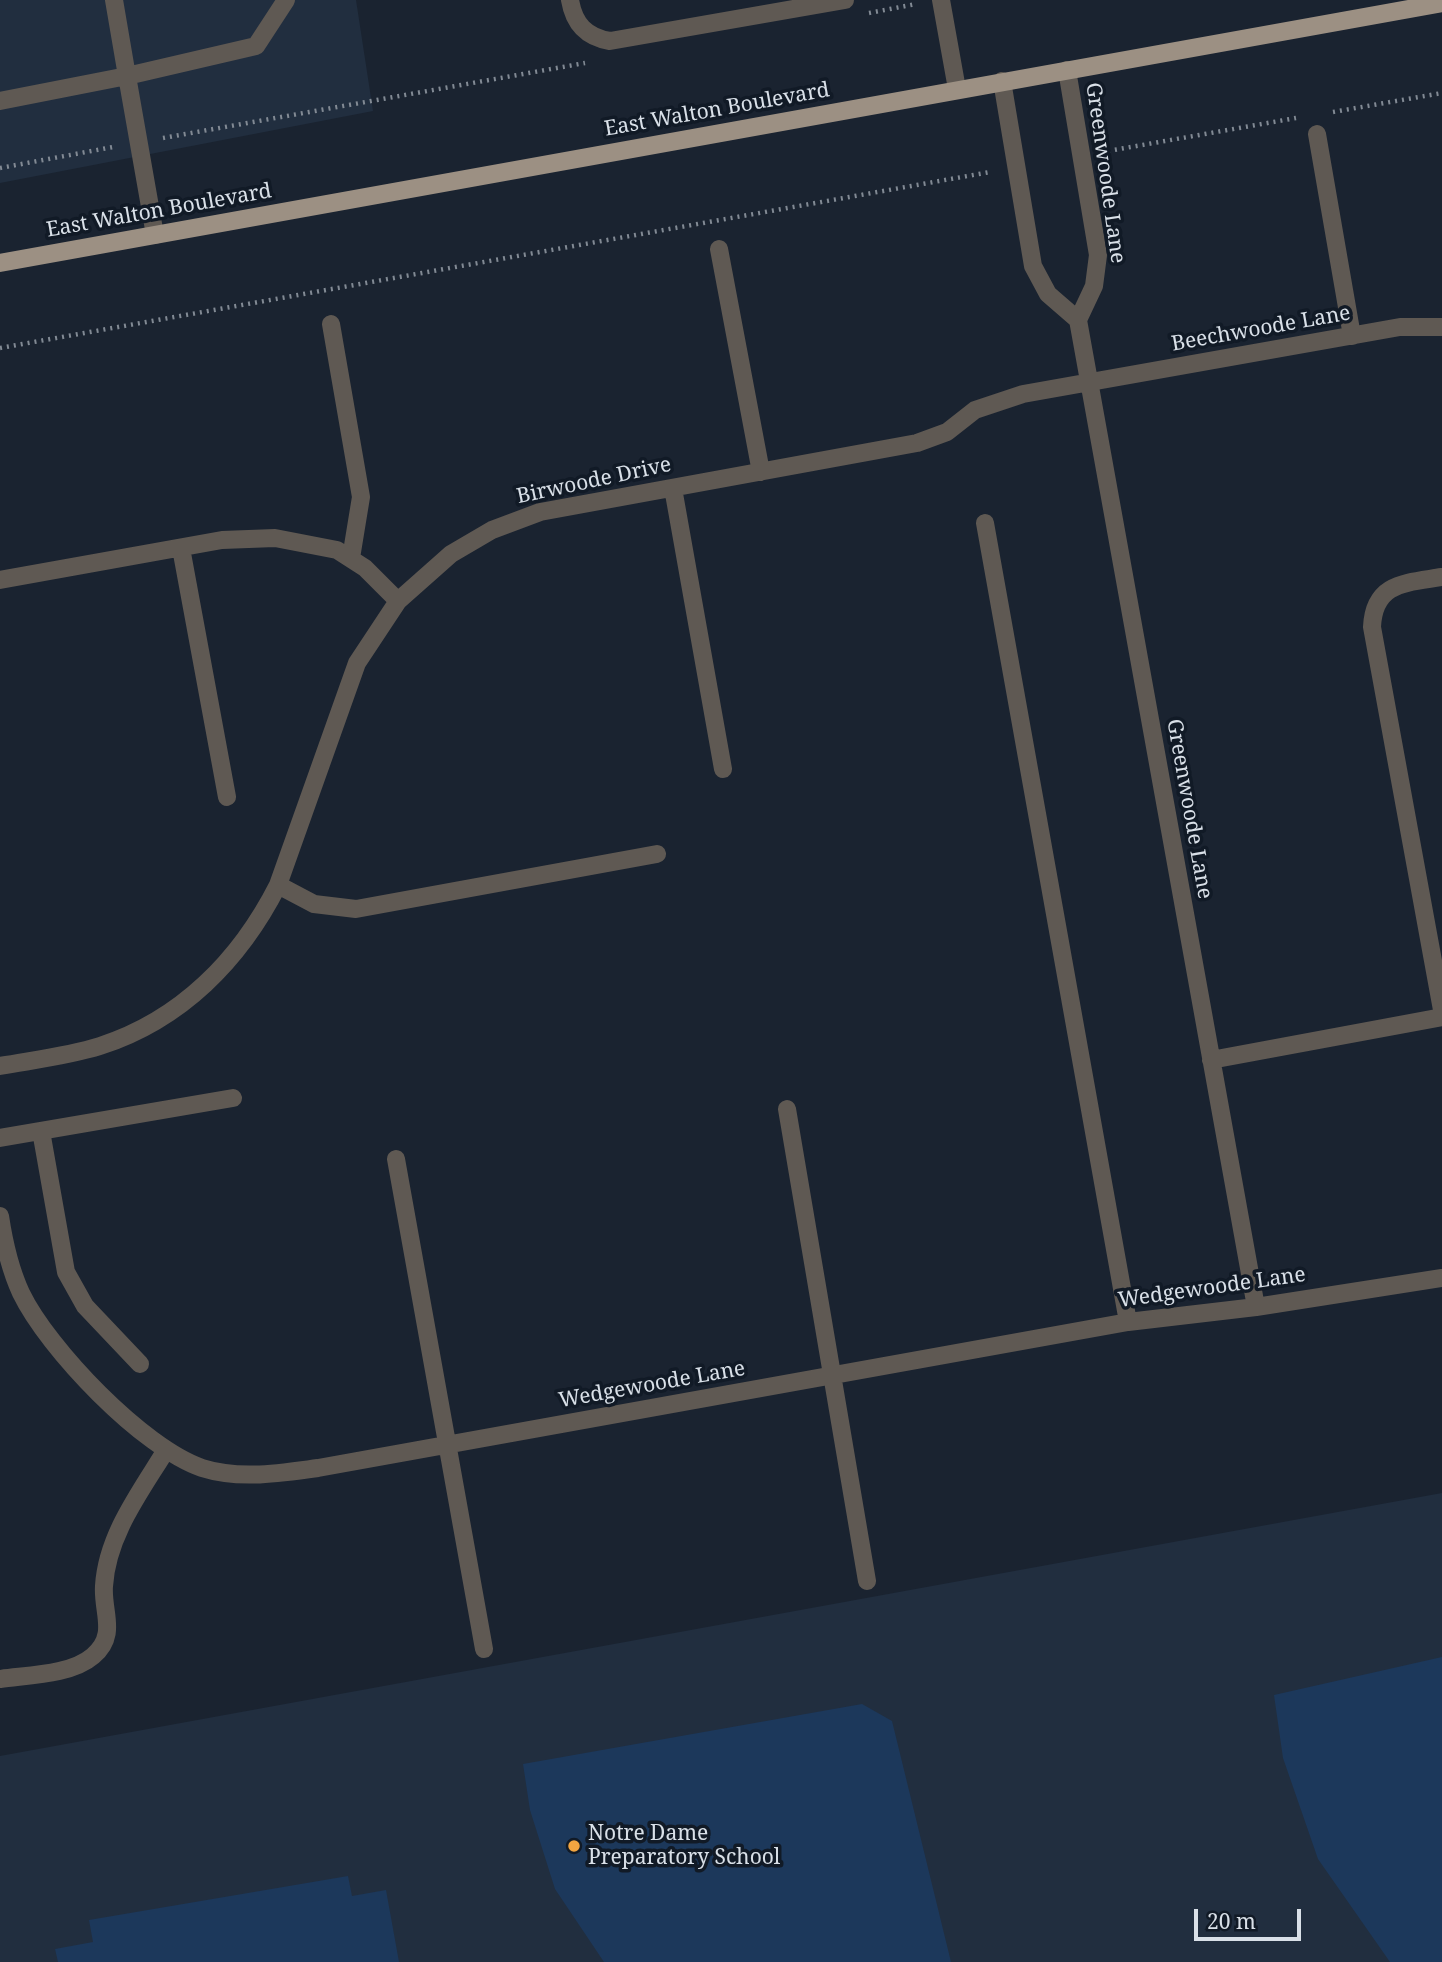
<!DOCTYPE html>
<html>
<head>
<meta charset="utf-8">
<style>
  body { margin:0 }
  #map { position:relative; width:1442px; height:1962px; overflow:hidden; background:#1a2330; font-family:"Noto Serif",serif }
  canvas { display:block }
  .scale { position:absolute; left:1194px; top:1909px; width:107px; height:32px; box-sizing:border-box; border:4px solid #d9e0e8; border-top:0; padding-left:9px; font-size:21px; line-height:24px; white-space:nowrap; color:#d9e0e8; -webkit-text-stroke:5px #111a26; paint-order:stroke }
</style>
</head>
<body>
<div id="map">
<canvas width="1442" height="1962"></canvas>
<div class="scale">20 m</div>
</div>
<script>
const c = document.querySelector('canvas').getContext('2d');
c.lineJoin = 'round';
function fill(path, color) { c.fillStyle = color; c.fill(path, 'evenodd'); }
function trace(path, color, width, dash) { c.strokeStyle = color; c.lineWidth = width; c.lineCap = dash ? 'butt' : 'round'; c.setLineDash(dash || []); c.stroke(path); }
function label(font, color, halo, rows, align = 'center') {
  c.font = font + ' "Noto Serif",serif'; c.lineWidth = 7; c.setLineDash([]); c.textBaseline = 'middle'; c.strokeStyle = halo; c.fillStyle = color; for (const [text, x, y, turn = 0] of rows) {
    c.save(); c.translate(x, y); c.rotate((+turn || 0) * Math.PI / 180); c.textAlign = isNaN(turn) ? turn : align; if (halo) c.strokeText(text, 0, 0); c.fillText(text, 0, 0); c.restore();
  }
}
fill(new Path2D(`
  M0,0H356L373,111L0,183Z
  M1442,1493V1962H0V1756Z`), '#212e3f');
fill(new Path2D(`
  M1442,1657V1962H1390L1318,1859L1283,1758L1274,1695Z
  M862,1704L892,1721L951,1962H604L555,1889L530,1810L523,1764Z
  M348,1876L352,1896L386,1890L399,1962H58L55,1949L93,1942L89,1920Z`), '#1c385b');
trace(new Path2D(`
  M869,13L916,4
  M1333,112L1442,93
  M163,138L585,63
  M1108,151L1296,118
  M0,168L113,147
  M0,348L990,172`), '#828a94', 4.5, [2, 5]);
trace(new Path2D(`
  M570,0C574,24 586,37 610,41L845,0
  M941,0L957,89
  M1067,70L1098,255L1094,286L1078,320L1256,1307
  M1002,81L1033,266L1048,294L1078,320
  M0,101L127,76L114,0
  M1317,134L1352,336
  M155,235L127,76L256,46L286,0
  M719,249L761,472
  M331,324L361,497L351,558
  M673,488L723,769
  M985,523L1128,1322
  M181,548L227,797
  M1442,577C1406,583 1374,582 1372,627L1442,1010
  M0,580L222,540L275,538L337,550L365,568L398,601
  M278,885L314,904L356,909L657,854
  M1211,1060L1442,1017
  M0,1066C33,1060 68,1056 100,1046C181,1020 240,960 278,885L357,663L398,601L451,554L492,530L540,512L917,443L947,432L975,410L1023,394L1400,327H1442
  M787,1109L867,1581
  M41,1131L66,1272L85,1306L140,1364
  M0,1138L233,1098
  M396,1159L484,1649
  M0,1216C4,1243 10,1269 21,1293C48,1349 143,1448 202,1468C240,1480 280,1473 318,1468L1128,1322L1256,1307L1442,1278
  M0,1679C28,1675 71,1675 93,1656C118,1635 102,1612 104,1586C107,1535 141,1491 166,1450`), '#5f5953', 18);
trace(new Path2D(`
  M0,263L1442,3`), '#9c9083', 18);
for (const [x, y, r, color] of [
  [574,1846,7,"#f2a541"]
]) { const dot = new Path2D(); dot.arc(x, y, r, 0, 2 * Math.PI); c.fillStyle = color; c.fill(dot); trace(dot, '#111a26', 2.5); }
label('21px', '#d9e0e8', '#111a26', [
  ["East Walton Boulevard",717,110,-10],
  ["Greenwoode Lane",1105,173,82],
  ["East Walton Boulevard",159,211,-10],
  ["Beechwoode Lane",1261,329,-10],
  ["Birwoode Drive",594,481,-12],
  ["Greenwoode Lane",1189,809,80],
  ["Wedgewoode Lane",1212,1288,-8],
  ["Wedgewoode Lane",652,1385,-10]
]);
label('21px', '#d9e0e8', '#111a26', [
  ["Notre Dame",588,1834],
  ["Preparatory School",588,1858]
], 'left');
</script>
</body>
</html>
